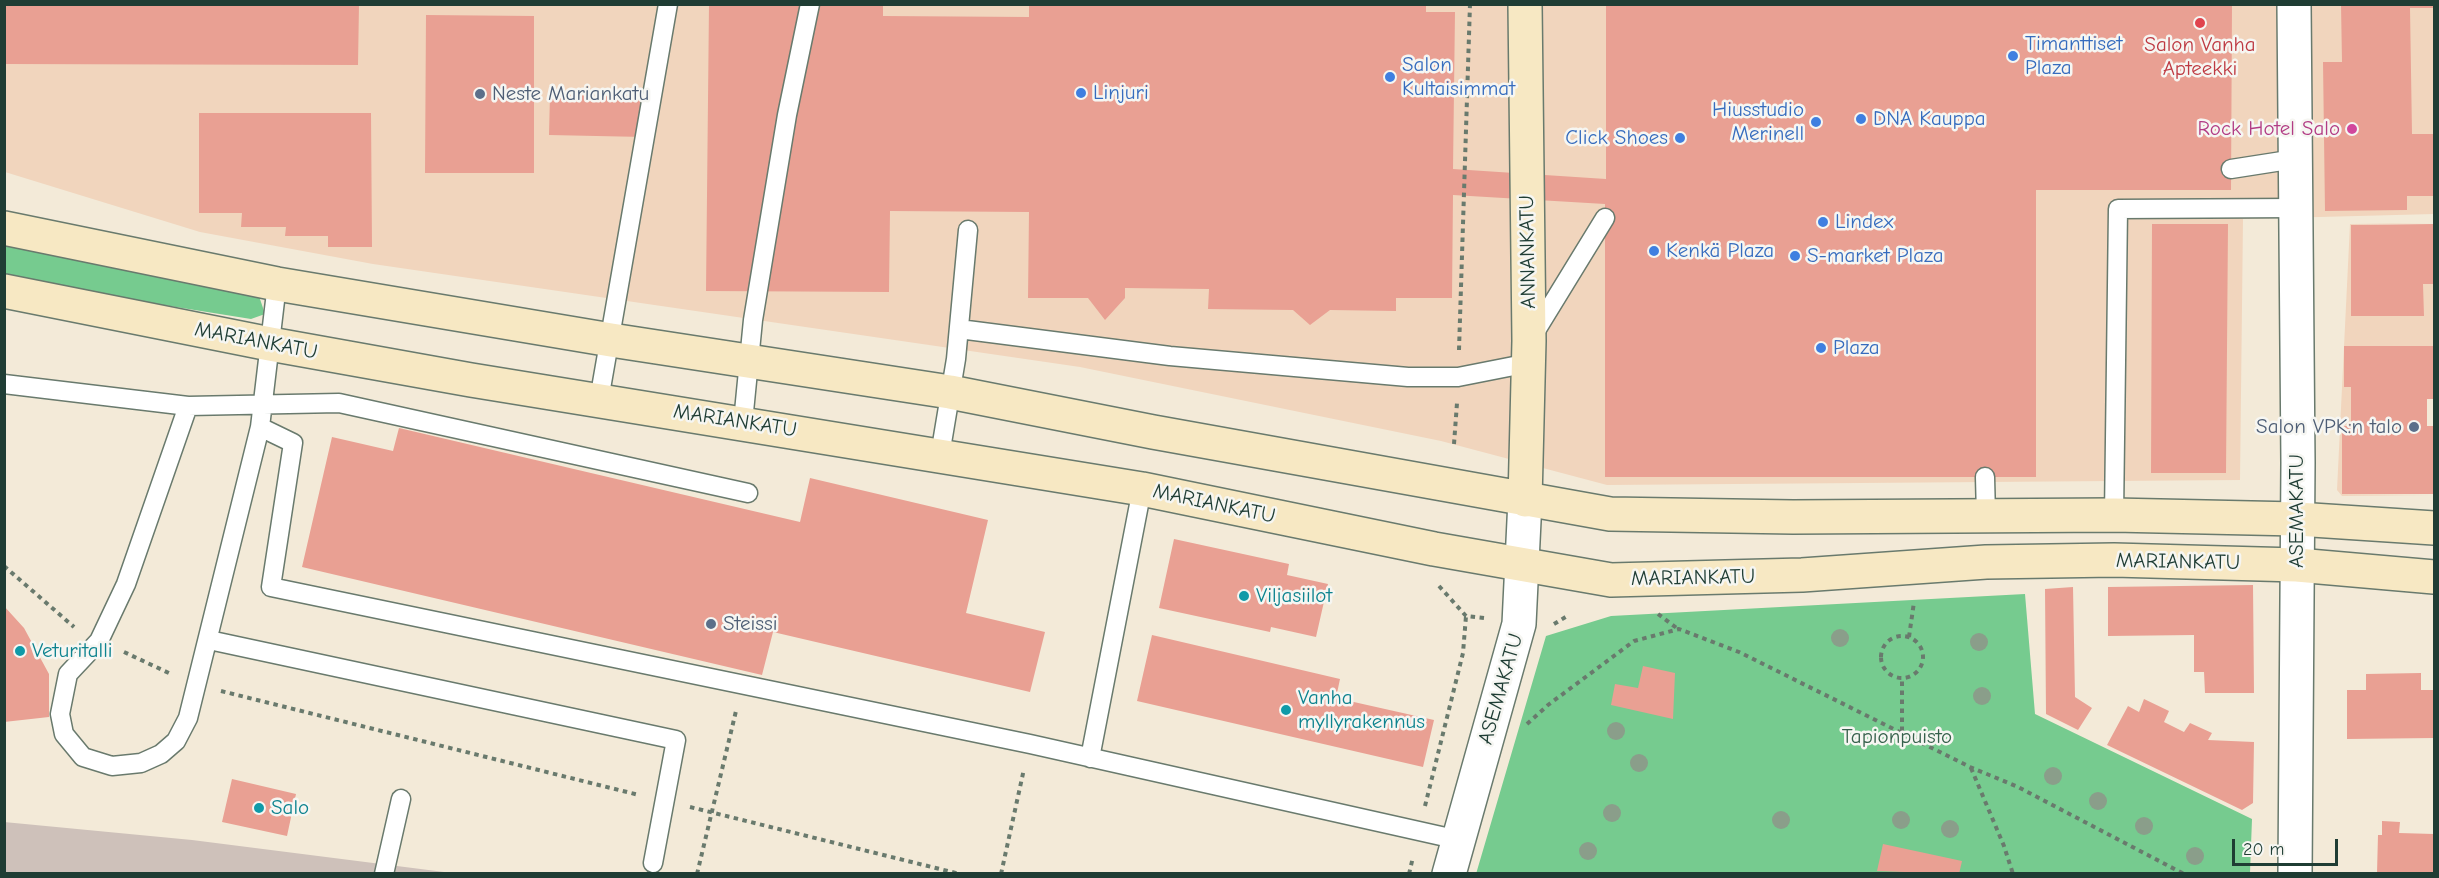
<!DOCTYPE html>
<html>
<head>
<meta charset="utf-8">
<style>
  body { margin:0 }
  #map { position:relative; width:2439px; height:878px; overflow:hidden; background:#f3ead8; font-family:"Comic Neue",sans-serif }
  canvas { display:block }
  .frame { position:absolute; inset:0; border:6px solid #1f3d34; pointer-events:none }
  .scale { position:absolute; left:2232px; top:839px; width:106px; height:27px; box-sizing:border-box; border:3px solid #1f3d34; border-top:0; padding-left:8px; font-size:18px; line-height:21px; white-space:nowrap; color:#1f3d34; -webkit-text-stroke:4px #f6f6f2; paint-order:stroke }
</style>
</head>
<body>
<div id="map">
<canvas width="2439" height="878"></canvas>
<div class="frame"></div>
<div class="scale">20 m</div>
</div>
<script>
const c = document.querySelector('canvas').getContext('2d');
c.lineJoin = 'round';
function fill(path, color) { c.fillStyle = color; c.fill(path, 'evenodd'); }
function trace(path, color, width, dash) { c.strokeStyle = color; c.lineWidth = width; c.lineCap = dash ? 'butt' : 'round'; c.setLineDash(dash || []); c.stroke(path); }
function label(font, color, halo, rows, align = 'center') {
  c.font = font + ' "Comic Neue",sans-serif'; c.lineWidth = 5; c.setLineDash([]); c.textBaseline = 'middle'; c.strokeStyle = halo; c.fillStyle = color; for (const [text, x, y, turn = 0] of rows) {
    c.save(); c.translate(x, y); c.rotate((+turn || 0) * Math.PI / 180); c.textAlign = isNaN(turn) ? turn : align; if (halo) c.strokeText(text, 0, 0); c.fillText(text, 0, 0); c.restore();
  }
}
fill(new Path2D(`
  M4,5H2434V214L2243,219L2240,480L1607,485L1441,441L1080,367L373,264L200,232L5,172Z
  M2434,223L2351,225L2352,316H2423V284H2434V346H2344V387H2351V425L2342,426V494L2434,495L2342,496L2337,490L2350,224Z`), '#f1d5bd');
fill(new Path2D(`
  M4,822L192,840L452,873H5Z`), '#cec1ba');
fill(new Path2D(`
  M5,246L259,296L265,314L251,319L82,292L5,274Z
  M2025,594L2035,714L2252,819L2250,873L1476,874L1546,636L1611,616Z`), '#76cb8f');
fill(new Path2D(`
  M4,4H359L358,65L4,64Z
  M709,4H883V16L1029,17V4H1426V12H1455L1453,169L1606,179V4H2232L2231,190H2036V477H1605V204L1453,195L1452,298H1396V311L1330,310L1310,325L1293,310L1208,309L1209,289L1125,288V298L1105,320L1088,298H1028L1029,212L890,211L889,292L706,291Z
  M2341,4H2434V8H2410L2412,134H2434V196H2407V210L2325,211L2323,62H2342Z
  M426,15L534,16V173H425Z
  M550,95L645,97L644,137L549,135Z
  M199,113H371L372,247H328V236H285L286,227H241L242,213H199Z
  M2152,224H2228L2226,473H2151Z
  M2434,224V284H2423L2424,316H2351V225Z
  M2344,346H2434V399H2427V426H2434V494H2342V426H2351V387H2344Z
  M399,428L800,522L810,478L988,520L966,613L1045,632L1030,692L773,632L762,675L302,567L332,437L393,451Z
  M1174,539L1289,564L1287,575L1328,584L1316,637L1271,627L1270,632L1159,608Z
  M2253,585L2254,693H2205L2204,672H2194V635L2108,636V587Z
  M2073,587L2075,697L2092,708L2078,730L2046,714L2045,589Z
  M4,606L24,628L49,674V717L4,722Z
  M1152,635L1340,679L1336,698L1434,720L1423,767L1137,701Z
  M1643,666L1675,673L1673,719L1611,705L1615,684L1638,688Z
  M2421,673V690H2434V738L2347,739V690H2366V674Z
  M2144,699L2169,711L2164,722L2184,732L2190,723L2212,733L2208,740L2254,742L2253,803L2242,810L2107,745L2128,706L2139,712Z
  M232,779L296,794L287,836L222,822Z
  M2382,821L2400,822L2399,833L2434,834V874L2377,873L2378,835H2382Z
  M1883,844L1962,861L1959,874L1877,871Z`), '#e9a093');
const service = new Path2D(`
  M2231,169L2295,159
  M959,329L1170,356L1408,377H1458L1529,363
  M1532,337L1605,218
  M4,384L188,406L339,403L748,493
  M599,400L668,4
  M188,406L126,584L99,641L68,674L60,714L64,734L83,757L112,766L141,763L161,754L176,741L188,718L260,427L277,284
  M743,422L753,320L787,115L810,4
  M260,427L293,443L271,587L1030,744L1459,840
  M940,455L956,359L968,230
  M1985,477L1986,516
  M2114,515L2118,209L2295,208
  M209,640L676,740L653,863
  M1090,758L1142,489
  M384,874L401,799`);
const minor = new Path2D(`
  M2294,4L2298,463L2295,874
  M1449,874L1519,624L1525,500`);
const secondary = new Path2D(`
  M4,228L277,284L611,340L950,392L1153,432L1610,514L1793,517L2114,515L2297,519L2434,528
  M4,291L270,344L471,380L1142,489L1434,549L1611,580L1802,575L1986,562L2114,560L2297,565L2434,577
  M1525,500L1529,341L1525,4`);
trace(service, '#697a6d', 21);
trace(minor, '#697a6d', 36);
trace(secondary, '#697a6d', 36);
trace(new Path2D(`
  M1459,350L1470,4
  M1454,444L1457,403
  M4,566L74,627
  M1439,586L1466,616L1484,618
  M1658,614L1678,629
  M1554,624L1569,615
  M1881 657a21 21 0 1 1 42 0a21 21 0 1 1-42 0Z
  M1909,637L1914,602
  M124,652L171,674
  M221,691L639,795
  M1527,724L1548,705L1634,641L1679,629L1739,652L1970,767L2018,787L2184,874
  M1902,731V679
  M1971,768L2004,846L2013,874
  M1425,806L1463,653L1466,616
  M690,807L960,874
  M697,874L736,711
  M1001,874L1024,769
  M1409,874L1413,857`), '#697a6d', 4, [4.5, 4.5]);
trace(service, '#fff', 18);
trace(minor, '#fff', 33);
trace(secondary, '#f7e8c3', 33);
c.fillStyle = '#8a9e8a';
for (const [x, y] of [
  [1840,638],
  [1979,642],
  [1982,696],
  [1616,731],
  [1639,763],
  [2053,776],
  [2098,801],
  [1612,813],
  [1781,820],
  [1901,820],
  [2144,826],
  [1950,829],
  [1588,851],
  [2195,856]
]) { c.beginPath(); c.arc(x, y, 9, 0, 2 * Math.PI); c.fill(); }
for (const [x, y, r, color] of [
  [2200,23,6,"#e0444e"],
  [2013,56,6,"#3f7fe0"],
  [1390,77,6,"#3f7fe0"],
  [1081,93,6,"#3f7fe0"],
  [480,94,6,"#5c6f8a"],
  [1861,119,6,"#3f7fe0"],
  [1816,122,6,"#3f7fe0"],
  [2352,129,6,"#d1479c"],
  [1680,138,6,"#3f7fe0"],
  [1823,222,6,"#3f7fe0"],
  [1654,251,6,"#3f7fe0"],
  [1795,256,6,"#3f7fe0"],
  [1821,348,6,"#3f7fe0"],
  [2414,427,6,"#5c6f8a"],
  [1244,596,6,"#0f9aa8"],
  [711,624,6,"#5c6f8a"],
  [20,651,6,"#0f9aa8"],
  [1286,710,6,"#0f9aa8"],
  [259,808,6,"#0f9aa8"]
]) { const dot = new Path2D(); dot.arc(x, y, r, 0, 2 * Math.PI); c.fillStyle = color; c.fill(dot); trace(dot, '#f6f6f2', 2); }
label('21px', '#366cbe', '#f6f6f2', [
  ["Timanttiset",2025,44],
  ["Plaza",2025,68],
  ["Salon",1402,65],
  ["Kultaisimmat",1402,89],
  ["Linjuri",1093,93],
  ["Hiusstudio",1804,110,"right"],
  ["Merinell",1804,134,"right"],
  ["DNA Kauppa",1873,119],
  ["Click Shoes",1668,138,"right"],
  ["Lindex",1835,222],
  ["Kenkä Plaza",1666,251],
  ["S-market Plaza",1807,256],
  ["Plaza",1833,348]
], 'left');
label('21px', '#be3a42', '#f6f6f2', [
  ["Salon Vanha",2200,45],
  ["Apteekki",2200,69]
]);
label('21px', '#4e5e75', '#f6f6f2', [
  ["Neste Mariankatu",492,94],
  ["Salon VPK:n talo",2402,427,"right"],
  ["Steissi",723,624]
], 'left');
label('21px', '#b23c85', '#f6f6f2', [
  ["Rock Hotel Salo",2340,129]
], 'right');
label('21px', '#1f3d34', '#f6f6f2', [
  ["ANNANKATU",1528,252,-91],
  ["MARIANKATU",256,341,11],
  ["MARIANKATU",735,421,9],
  ["MARIANKATU",1214,504,12],
  ["ASEMAKATU",2297,511,-90],
  ["MARIANKATU",2178,562,1],
  ["MARIANKATU",1693,578,-1],
  ["ASEMAKATU",1501,689,-74]
]);
label('21px', '#0d838f', '#f6f6f2', [
  ["Viljasiilot",1256,596],
  ["Veturitalli",32,651],
  ["Vanha",1298,698],
  ["myllyrakennus",1298,722],
  ["Salo",271,808]
], 'left');
label('21px', '#35604b', '#f6f6f2', [
  ["Tapionpuisto",1897,737]
]);
</script>
</body>
</html>
